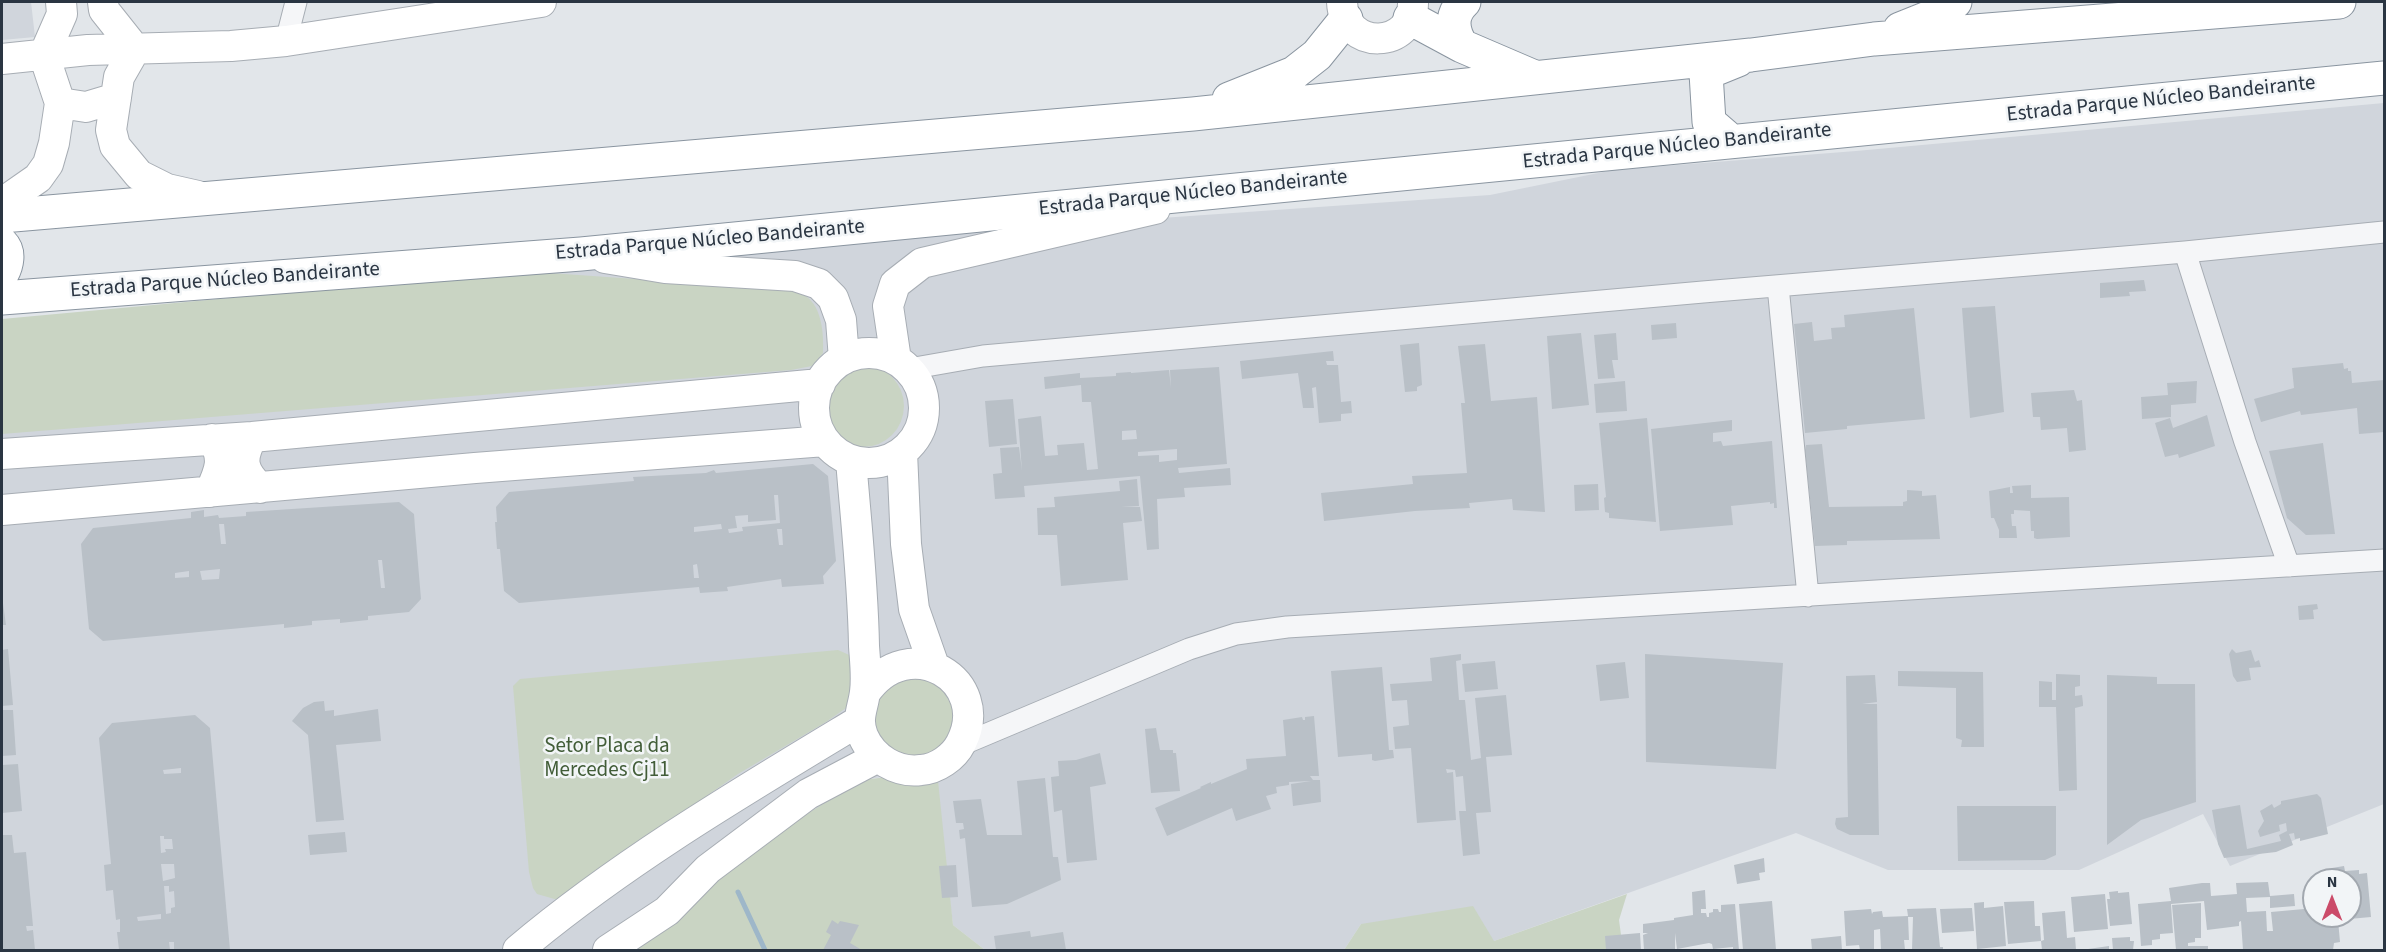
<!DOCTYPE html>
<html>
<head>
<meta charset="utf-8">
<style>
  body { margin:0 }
  #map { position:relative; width:2386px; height:952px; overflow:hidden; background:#e2e6ea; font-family:"Source Sans 3",sans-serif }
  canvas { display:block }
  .frame { position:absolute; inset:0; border:3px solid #2a3542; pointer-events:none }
  .north { position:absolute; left:2302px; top:868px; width:60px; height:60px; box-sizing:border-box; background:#f2f5f7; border:2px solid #a2a8af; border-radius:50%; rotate:0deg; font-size:16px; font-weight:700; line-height:24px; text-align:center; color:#2a3542 }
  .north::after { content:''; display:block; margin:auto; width:21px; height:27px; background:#cb4b69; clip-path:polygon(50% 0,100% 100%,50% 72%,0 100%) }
</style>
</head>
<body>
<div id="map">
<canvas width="2386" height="952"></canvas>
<div class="frame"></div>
<div class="north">N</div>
</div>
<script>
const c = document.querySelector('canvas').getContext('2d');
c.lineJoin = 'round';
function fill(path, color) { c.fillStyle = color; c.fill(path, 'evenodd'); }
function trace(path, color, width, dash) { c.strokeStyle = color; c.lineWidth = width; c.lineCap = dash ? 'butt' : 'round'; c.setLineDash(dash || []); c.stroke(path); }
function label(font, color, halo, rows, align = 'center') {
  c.font = font + ' "Source Sans 3",sans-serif'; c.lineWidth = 5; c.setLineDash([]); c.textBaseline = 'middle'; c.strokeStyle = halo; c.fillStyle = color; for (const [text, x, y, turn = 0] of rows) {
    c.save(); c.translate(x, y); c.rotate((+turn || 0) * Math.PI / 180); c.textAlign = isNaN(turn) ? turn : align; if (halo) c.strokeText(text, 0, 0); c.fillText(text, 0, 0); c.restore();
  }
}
fill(new Path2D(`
  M2,2H31L35,37L2,40Z
  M2384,103V804L2230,866L2203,814L2079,870H1888L1796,833L1494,941L1361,924L1344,950H985L953,925L933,770L862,780L627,950H2V320L933,234L1490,195L1613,170L1856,151Z`), '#d0d5dc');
fill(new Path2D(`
  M521,271L779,289C786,290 795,291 802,294C822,303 824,334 823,353L812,366L791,370L2,434V319Z
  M822 406a41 41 0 1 1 82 0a41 41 0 1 1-82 0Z
  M838,650L856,658L849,706L826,722L738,774L558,900L537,894L533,888L529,872L513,686L520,679Z
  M894,675L936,677L956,714C954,722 952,733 947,741C938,756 912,762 896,754C888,750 881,741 875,735L874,694Z
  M937,771L953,925L985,950H627L755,846L862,780Z
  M1627,894L1619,920L1623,950H1344L1361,924L1473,906L1494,941Z`), '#c9d4c3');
trace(new Path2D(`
  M738,892L765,950`), '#9eb7c9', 5);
fill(new Path2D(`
  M2144,280L2146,291L2129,292L2130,296L2100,298V283Z
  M1995,306L2004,412L1970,418L1962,308Z
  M1914,308L1925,419L1847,426V429L1805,433L1794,324L1812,322L1814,341L1832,339L1831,328L1845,327L1844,315Z
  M1676,323L1677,338L1652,340L1651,325Z
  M1581,333L1589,405L1552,409L1547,336Z
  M1616,333L1618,360H1612L1615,378L1598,379L1594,335Z
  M1419,343L1422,385L1417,387V391L1405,392L1400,345Z
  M1485,344L1491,401L1537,397L1545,512L1513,510L1512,499L1469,503L1470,508L1415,511L1324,521L1321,493L1413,484L1412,476L1467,473L1461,403H1465L1458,346Z
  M1333,351L1334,361H1326L1327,365H1338L1341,402L1351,401L1352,413L1341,414V421L1319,423L1316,387L1312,388L1314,408H1303L1298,373L1242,379L1240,361Z
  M2343,363L2344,369L2348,368V371H2351L2352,383L2384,380V432L2359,434L2357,408L2301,415L2300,411L2261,422L2254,399L2294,388L2292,368Z
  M1219,367L1227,464L1178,468L1179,473L1230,468L1231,485L1184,488L1185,497L1157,499L1159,549L1147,550L1140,476L1024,486L1025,497L995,499L993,474L1002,473L1000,448L1019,447L1022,471L1018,419L1041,416L1045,456L1058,455L1057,445L1084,443L1087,470L1098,469L1091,402H1082L1081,385L1045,389L1044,377L1080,373V378L1116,376V373L1131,372V373L1169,370L1171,388L1170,370ZM1136,430L1137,439L1122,440V431ZM1177,449V460L1159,462V455L1138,456V452Z
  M1625,381L1627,411L1596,413L1594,384Z
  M2197,381L2196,403L2171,405V417L2142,419L2141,397L2168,395L2167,383Z
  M2074,390L2077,401L2082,400L2086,450L2069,452L2067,428L2041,430L2040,417H2033L2031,393Z
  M1013,399L1017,444L989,447L985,401Z
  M2207,415L2215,446L2179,458L2178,454L2165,457L2155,423L2170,418L2173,428Z
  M1647,418L1656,522L1609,518V513L1605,512L1604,498L1606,497L1599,423Z
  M1732,420V431L1713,433V442L1721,441L1723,446L1772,441L1777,508H1774V503L1770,504V502L1731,506L1733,525L1660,531L1651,429Z
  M2323,443L2335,534L2306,535L2287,518L2269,451Z
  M1822,444L1829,507L1903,506V502L1907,501V490L1922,491V496L1936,495L1940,539L1847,541V545L1815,546L1805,450L1806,445Z
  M813,464L828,476L832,519L836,561L823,576L824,584L782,587L781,579L727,587L728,591L700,593L699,587L519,603L504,591L500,549H497L495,522H497L496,507L509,492L634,481L633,477L706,473L714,470L716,473ZM774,495H778L780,523L742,527L743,531L729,533L728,529L737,528L735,516L748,515V522L776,520ZM721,524L722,529L694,532V527ZM777,529H782L783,545H779ZM697,564L699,578H694L693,565Z
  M1137,479L1139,506L1121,507H1140L1142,521L1123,523L1128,580L1061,586L1057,535H1038L1037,508L1055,507L1054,497L1120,491L1119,481Z
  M1598,484L1599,510L1575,511L1574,485Z
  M2031,485V498L2069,497L2070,537L2037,539L2034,538V531H2031L2030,511L2014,510V514H2011L2012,526H2016L2017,538H1999V530L1994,518H1991L1989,491L2010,487V493H2013L2012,486Z
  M399,502L414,514L415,528L421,599L409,612L368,616V620L340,623V619L312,621V625L284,628V624L103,641L89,629L81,544L93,528L191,518V512L204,510V517L218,515L219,518L246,516V512ZM219,524H224L226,544H221ZM378,560H382L385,588H381ZM220,569L219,579L202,580L200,571ZM189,571V577L175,578V573Z
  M2,596L6,625H2Z
  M2317,604L2318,609L2313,610L2314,619L2299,620L2298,606Z
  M8,649L13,705L2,706V650Z
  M2232,649L2236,653L2251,650L2255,662L2259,660L2261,667L2249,668L2251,680L2237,682L2233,676L2229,654Z
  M1461,654V660L1456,661L1459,700H1465L1471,760L1481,758L1475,698L1506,695L1512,755L1486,757L1491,812L1476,813L1480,854L1463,856L1459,811H1466L1463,776L1456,777L1455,770L1446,769L1447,773L1453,772L1456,820L1417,823L1411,748L1395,749L1393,727L1409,725L1407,700L1392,701L1390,684L1432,681L1430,658Z
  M1645,654L1783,663L1776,769L1646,762Z
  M1495,661L1498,689L1465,692L1462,664Z
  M1625,662L1629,698L1600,701L1596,665Z
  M1382,667L1389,750H1393L1394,758L1375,761L1372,760V754L1338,757L1331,671Z
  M1898,671L1983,672L1984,747H1961L1962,740L1956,738V688L1898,686Z
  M2056,674L2080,675V686L2075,687V696L2082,695L2083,703V706L2075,708L2077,790L2059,791L2056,707H2039V681L2052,682V700H2056Z
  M1875,675L1877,702L1862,704H1877L1879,835H1850L1837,829L1835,824L1836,818L1848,817L1846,676Z
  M2107,675L2157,677V684H2195L2196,799V802L2141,820L2107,845Z
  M324,701L325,711L334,710V716L378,709L381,741L336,745L344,820L316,822L308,735L292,721L303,708L314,702Z
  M2,710H13L16,755L2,756Z
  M195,715L210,728L230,950H179L174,949V942H169L170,950H119L117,932H120V919L116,920L113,890L106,891L104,865L111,864L99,738L112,723ZM181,768V773L164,774L163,770ZM160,836H164V839H172L173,849H165L166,852L161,853ZM161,864H174L175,878L163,881ZM164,886H169V892L174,891L175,907L171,908V913L166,914ZM161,914V919L138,921L137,917Z
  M1314,716L1319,776H1310L1313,780H1320L1321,802L1293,806L1291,784L1311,781L1289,782V785L1276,787L1277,793L1266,796L1271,809L1236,821L1232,808L1167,836L1155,808L1201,788L1200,787L1211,782V784L1247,769L1246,759L1286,756L1283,720L1302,717L1303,720H1305V717Z
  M1156,728L1160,750H1173V753H1176L1180,791L1151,793L1145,729Z
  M1100,753L1106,784L1090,787L1097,860L1067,863L1062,810L1054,812L1051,777L1059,776L1058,761L1076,760Z
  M18,764L22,811L2,813V765Z
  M1045,778L1053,857H1058L1061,880L1007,904L972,907L965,838L960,839L959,830L964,829L963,823H956L953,801L981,799L987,835H1022L1017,781Z
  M2317,794L2321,798L2328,834L2300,841V838L2295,839L2294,833L2289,834L2293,845L2276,852L2224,858L2218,844L2212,810L2240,805L2247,849L2281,841L2279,835L2287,831L2286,823L2279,825L2280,831L2260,837L2258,831L2264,821L2260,811L2272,804L2274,808L2281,804V801Z
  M1957,806H2056V855L2045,860L1958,861Z
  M345,832L347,852L310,855L308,835Z
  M2,835H12L14,853L26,852L33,926H26L27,931L33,930L35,950H2Z
  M1764,858L1765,872L1759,873L1760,880L1737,884L1734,865Z
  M956,865L958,897L942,898L939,866Z
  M2344,866L2345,871L2359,870V874L2367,873L2371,917L2338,920L2340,942L2334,943L2333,950H2243L2241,921L2239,922V926L2207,930L2204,901L2171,904L2173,933L2160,934V939L2152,940V945L2141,946L2138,904L2171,901L2169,888L2202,883H2210L2211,896L2237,894L2236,883L2268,882L2270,896L2294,894L2295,906L2270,908V897L2246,898L2247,912L2266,911L2267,931H2273L2271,912L2304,909L2303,905L2311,904L2314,905V916H2323L2320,926L2331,925V916H2350V880H2333L2332,868Z
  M1705,890L1706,909H1701V913H1706L1707,917H1709V913L1713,912V909H1718L1719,912H1721V905L1735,904L1739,950H1733V947L1713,949L1712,944L1709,943L1677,949L1675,933V950H1644L1643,935L1648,933H1643V924L1674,920V918L1693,915L1692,892Z
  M2118,891V893L2129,892L2132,924L2110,926L2107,899H2110L2109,892Z
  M2105,894L2108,929L2074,932L2071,897Z
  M1772,901L1776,950H1743L1739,904Z
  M2034,901L2035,926H2040L2041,941L2044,940L2042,913L2065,911L2067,938L2075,937L2076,950H2042L2041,941L2008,944L2004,902Z
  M1984,902V908L2003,906L2006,946L1977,949L1974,903Z
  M2201,903V938H2195V942L2188,943V946H2208V950H2176L2172,905Z
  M1936,908L1940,947H1943V950H1912L1913,917H1908L1909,940H1904L1905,950H1881L1880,929L1874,930V949L1860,950L1859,945L1846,946L1844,911L1871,909L1872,914L1873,912L1882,911L1883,917L1908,916L1907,909Z
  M1972,908L1974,931L1942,933L1940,909Z
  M832,920L838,924L840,921L859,925L850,943L862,950H823L831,935L826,932Z
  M1030,931L1031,937L1063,932L1066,950H996L994,936Z
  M1640,933L1641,950H1606L1605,936Z
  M1841,936L1842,950H1812L1811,939Z
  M2130,937V941H2134L2133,950H2113L2112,938Z
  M2109,946V950H2088V949Z`), '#b9c0c7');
const street = new Path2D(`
  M286,41L296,2
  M2185,252L2245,442L2289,566
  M1778,286L1808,596
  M909,369L983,356L1703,292L2185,252L2384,232
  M961,745L1189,649L1236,634L1287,627L2384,560`);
const secondary = new Path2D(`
  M103,2L104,10L135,49
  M1342,2C1344,52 1414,49 1413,2
  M135,49L119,77L111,130L115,146L139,175L167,189L198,196
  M44,55L62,14L61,2
  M2,59L88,50L231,46L286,41L541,2
  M60,103L86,107L116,98
  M2,203L38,178L48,164L54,143L60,103L44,55
  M605,258L665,268L795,276L819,284L833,298L841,320L844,359
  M814 408a55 55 0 1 1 110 0a55 55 0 1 1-110 0Z
  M896,360L888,306L895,284L922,263L1155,209
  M252,437C240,460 242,470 260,488
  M902,452L906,544L914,609L934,666
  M2,454L252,437L820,384
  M851,460C856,522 863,584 864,646C865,661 867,677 865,692C863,709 856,718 863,736C873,759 897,773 921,770C937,769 954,757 961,743C993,681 909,629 865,693
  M210,492C219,472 226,458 212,439
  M2,510L475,468L825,441
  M518,950C621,863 743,791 859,721
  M608,950L667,911L708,869L808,794L878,757`);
const highway = new Path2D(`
  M1410,18L1462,46L1532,76
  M1900,29L1930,17L1955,2
  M1462,46C1452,31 1450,15 1464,2
  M1229,99L1294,73L1317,55L1346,19
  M1731,141L1709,122L1706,73L1738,60
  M2,216L1193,114L1751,55L1874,39L2339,2
  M2,244C10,252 7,265 2,274
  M2,298L581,254L2384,78`);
trace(street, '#a7adb4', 23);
trace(secondary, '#a7adb4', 32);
trace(highway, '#8a95a0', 35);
trace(street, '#f5f6f8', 21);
trace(secondary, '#fff', 30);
trace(highway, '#fff', 33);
label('21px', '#2a3542', '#f2f5f7', [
  ["Estrada Parque Núcleo Bandeirante",2161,100,-6],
  ["Estrada Parque Núcleo Bandeirante",1677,147,-6],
  ["Estrada Parque Núcleo Bandeirante",1193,194,-6],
  ["Estrada Parque Núcleo Bandeirante",710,241,-5],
  ["Estrada Parque Núcleo Bandeirante",225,281,-4]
]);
label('21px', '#425d38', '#f2f5f7', [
  ["Setor Placa da",607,747],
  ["Mercedes Cj11",607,771]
]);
</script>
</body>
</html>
